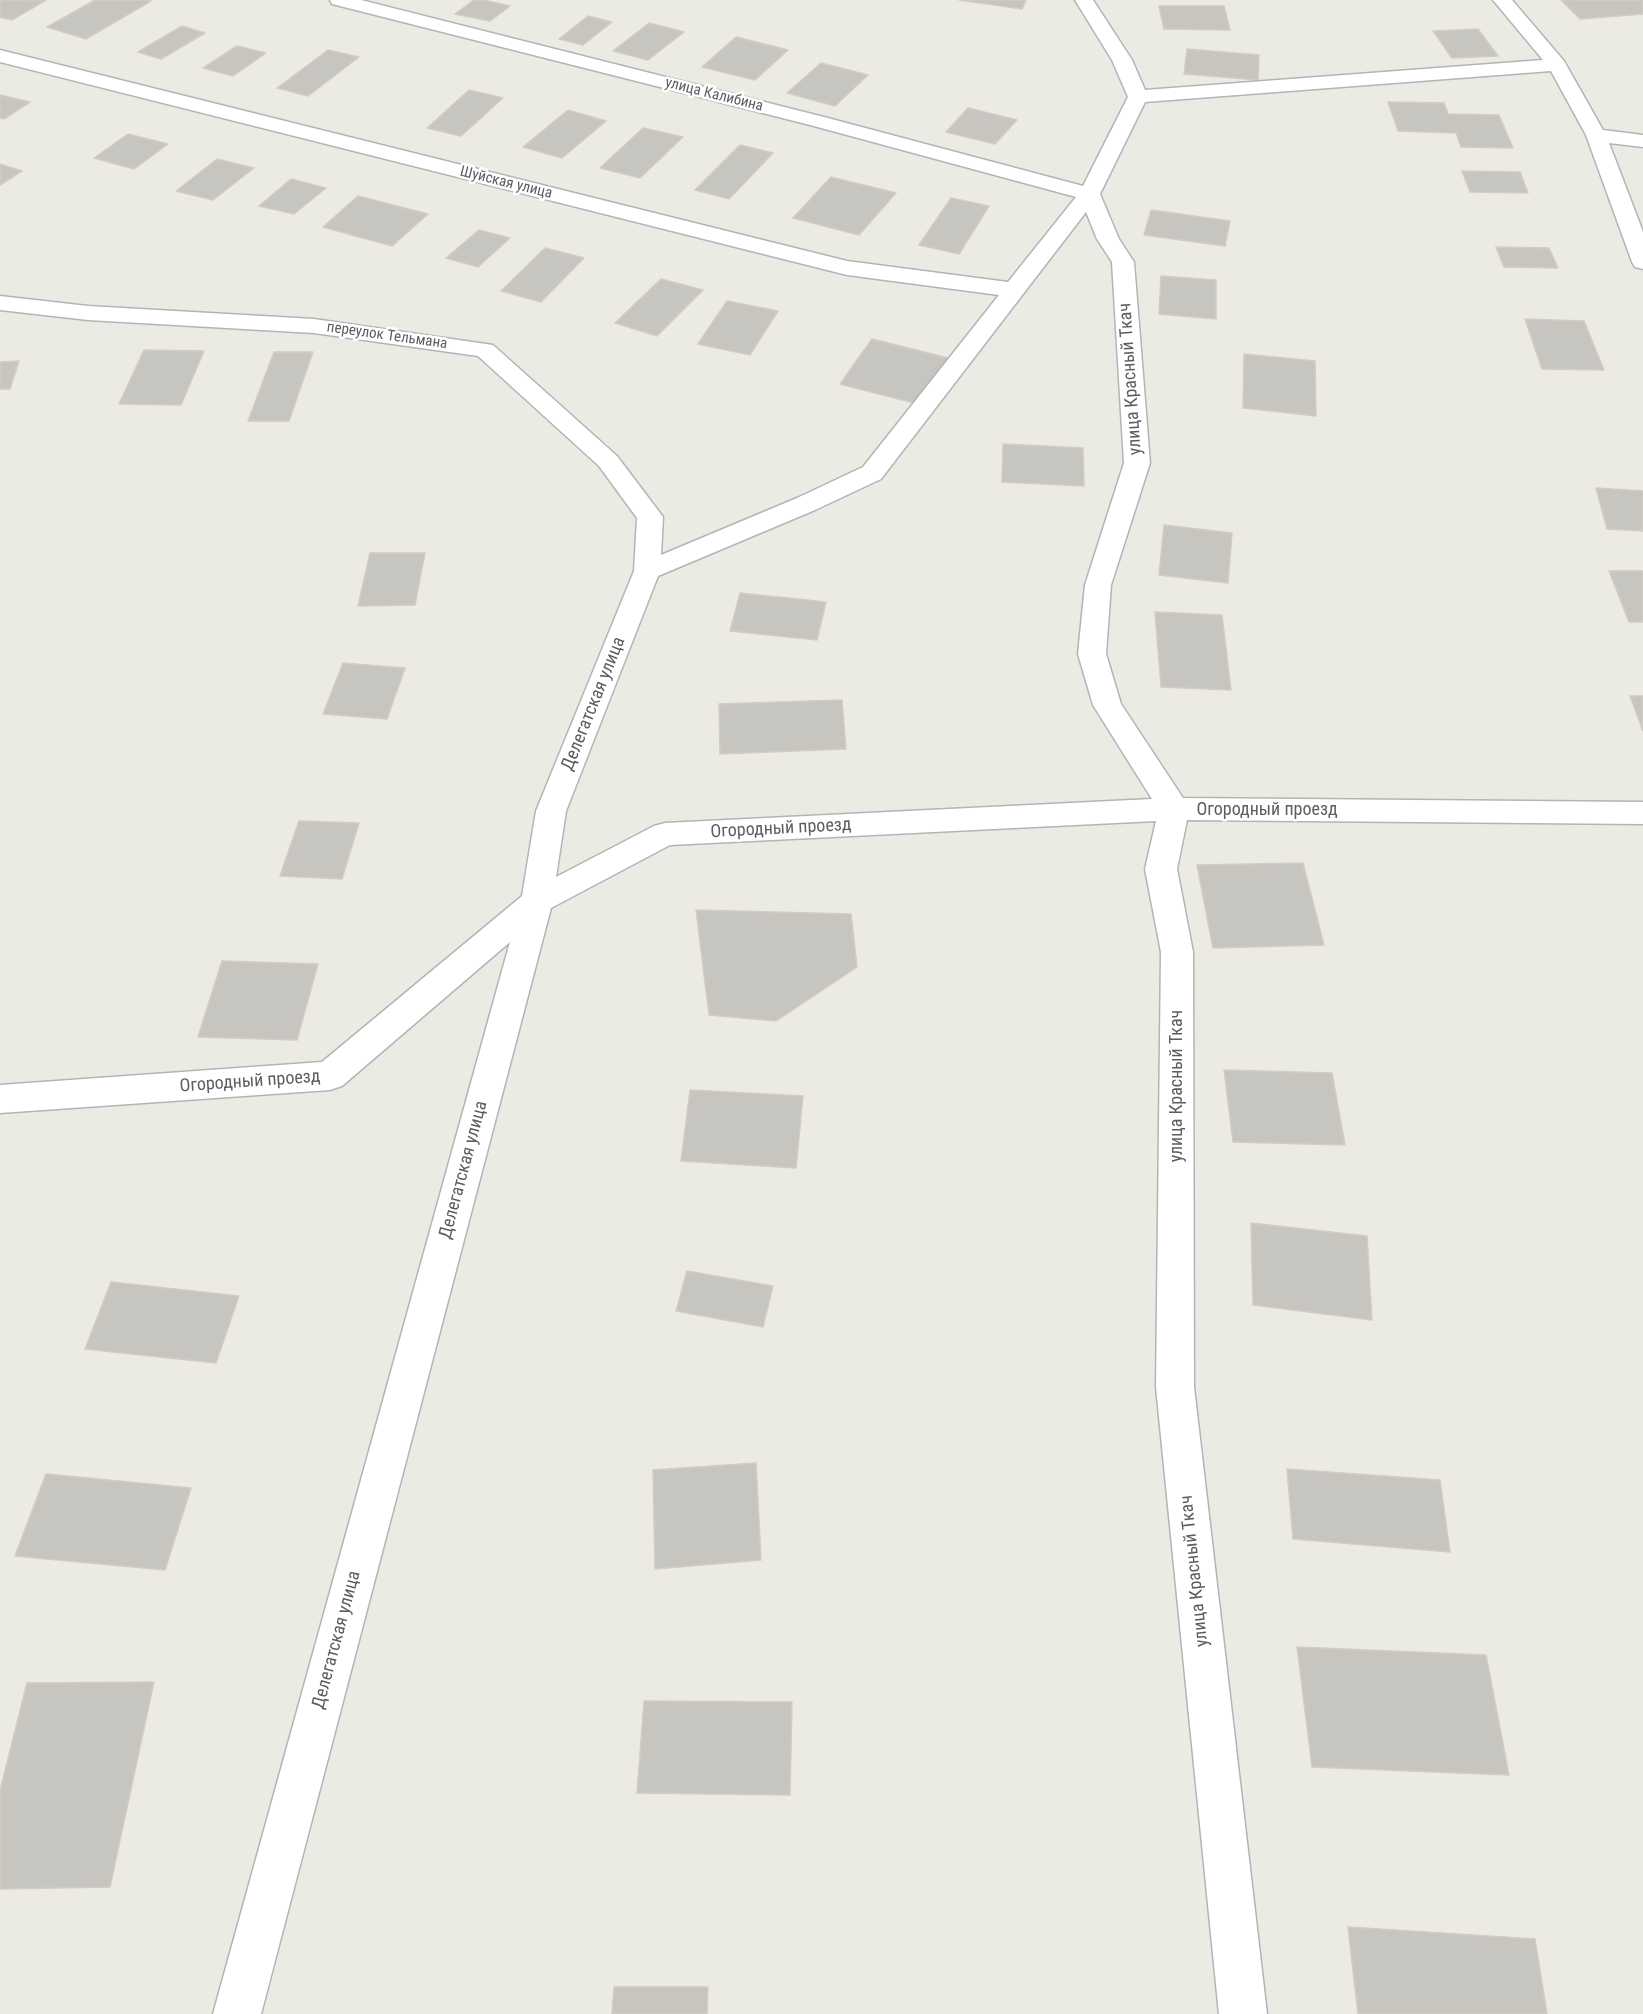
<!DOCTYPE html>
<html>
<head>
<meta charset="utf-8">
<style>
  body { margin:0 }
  canvas { display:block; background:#ecebe3 }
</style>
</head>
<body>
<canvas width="1643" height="2014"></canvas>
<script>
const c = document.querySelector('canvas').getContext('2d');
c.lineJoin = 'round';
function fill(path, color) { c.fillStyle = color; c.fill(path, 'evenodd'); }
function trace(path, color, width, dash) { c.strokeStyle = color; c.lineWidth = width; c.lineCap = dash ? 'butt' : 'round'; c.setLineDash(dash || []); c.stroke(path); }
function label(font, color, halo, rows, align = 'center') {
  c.font = font + ' "Roboto Condensed",sans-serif'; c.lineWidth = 5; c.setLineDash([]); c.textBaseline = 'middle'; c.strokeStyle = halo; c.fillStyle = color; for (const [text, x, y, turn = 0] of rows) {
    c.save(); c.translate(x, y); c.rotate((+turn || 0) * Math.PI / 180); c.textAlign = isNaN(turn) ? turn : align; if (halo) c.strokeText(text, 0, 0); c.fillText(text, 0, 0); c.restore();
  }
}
const building = new Path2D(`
  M0,0H46L12,20L0,17Z
  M95,0H149L151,1L86,39L47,27Z
  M474,0H483L510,6L490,21L455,14Z
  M959,0H1026L1022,9Z
  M1561,0H1643V14L1580,19Z
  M1159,6H1224L1230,30L1164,29Z
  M588,16L612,22L583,45L559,39Z
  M649,23L684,32L648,60L613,51Z
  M182,26L205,33L161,59L138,52Z
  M1478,29L1498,56L1452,58L1433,31Z
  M736,37L788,50L755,80L702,67Z
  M237,46L266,53L233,76L203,68Z
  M1187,49L1259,55L1258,80L1184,74Z
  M328,50L359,57L308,96L277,88Z
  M821,63L868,75L835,106L787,93Z
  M469,90L503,98L461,136L427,128Z
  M0,95L30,102L4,119L0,118Z
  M1388,102L1444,103L1448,114L1499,115L1513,148L1461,147L1456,133L1398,131Z
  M968,108L1017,120L995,144L946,132Z
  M568,110L606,121L562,158L523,147Z
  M643,128L683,137L640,178L600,168Z
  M128,134L168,144L134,169L94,158Z
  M740,145L773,153L729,199L695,190Z
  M217,159L254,168L213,200L176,191Z
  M0,164L22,171L0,185Z
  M1462,171L1520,172L1528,193L1470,192Z
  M831,177L896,193L859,235L793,218Z
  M291,179L326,188L294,214L259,206Z
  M358,196L428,214L392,246L323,227Z
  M951,198L989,206L959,254L919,245Z
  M1151,210L1230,221L1225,246L1144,235Z
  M479,230L510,238L478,267L446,258Z
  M1496,247L1549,248L1558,268L1504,267Z
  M545,248L584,258L541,302L501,291Z
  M1161,276L1216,280V319L1159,314Z
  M661,279L703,290L657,336L615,323Z
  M727,301L778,311L750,355L698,344Z
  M1525,319L1584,321L1604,370L1542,369Z
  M872,339L948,358L918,404L840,384Z
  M144,350L204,351L181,405L119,404Z
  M274,352H313L289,421H248Z
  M1244,354L1315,361L1316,416L1243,408Z
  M19,361L10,389H0V362Z
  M1003,444L1083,448L1084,486L1002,482Z
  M1596,488L1643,491V531L1607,529Z
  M1164,525L1232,533L1228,583L1159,575Z
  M370,553H425L415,605L358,606Z
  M1609,571H1643V622H1629Z
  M740,593L826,602L817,640L730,631Z
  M1155,612L1222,615L1231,690L1161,687Z
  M343,663L405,668L387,719L323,714Z
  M1630,696H1643V731Z
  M842,700L846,749L720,754L719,704Z
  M299,821L359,823L342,879L280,876Z
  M1303,863L1324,945L1213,948L1197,865Z
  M696,910L851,914L857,967L776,1021L709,1015Z
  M222,961L318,964L297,1040L198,1037Z
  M1224,1070L1332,1073L1345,1145L1233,1142Z
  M690,1090L803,1096L796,1168L681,1161Z
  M1251,1223L1367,1236L1372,1320L1253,1305Z
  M687,1271L773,1286L763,1327L676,1311Z
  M111,1282L239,1296L216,1363L85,1349Z
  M756,1463L761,1560L655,1569L653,1470Z
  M1287,1469L1440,1480L1450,1552L1293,1539Z
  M46,1474L191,1488L165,1570L15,1556Z
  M1297,1647L1486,1655L1509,1775L1312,1767Z
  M154,1682L110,1887L0,1889V1791L27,1683Z
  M644,1701L792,1702L790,1795L637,1793Z
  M1348,1927L1535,1939L1547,2014H1358Z
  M614,1987H708L707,2014H612Z`);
fill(building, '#c7c5c0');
trace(building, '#d0cdc2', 1.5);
const minor = new Path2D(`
  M330,0H361L824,117L1083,186L1128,97L1112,60L1075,0H1093L1132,60L1145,90L1543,60L1493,0H1512L1564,61L1603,130L1643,135V147L1609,143L1643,232V269L1635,267L1632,262L1586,135L1551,71L1145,102L1100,194L1119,239L1134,262L1150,463L1111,585L1106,654L1121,704L1183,798L1643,802V824L1187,820L1177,869L1193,952L1194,1387L1267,2014H1219L1156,1387L1161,952L1145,869L1156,821L670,845L551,908L261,2014H213L510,942L342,1086L330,1090L0,1113V1085L322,1062L522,896L536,811L634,571L637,518L599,466L478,356L314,333L88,320L0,310V296L88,306L314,319L493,345L617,456L663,517L661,555L797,498L863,467L999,295L847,275L0,62V50L847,261L1008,282L1076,197L810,125L332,4ZM1086,212L1097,239L1112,262L1124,463L1085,585L1078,654L1093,705L1152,799L665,823L654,826L556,877L566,811L658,576L815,510L881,479Z`);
trace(minor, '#b3b4b8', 3);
fill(minor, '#fff');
label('15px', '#5b5d62', '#fff', [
  ["улица Калибина",714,95,14],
  ["Шуйская улица",506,183,14],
  ["переулок Тельмана",387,336,8]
]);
label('18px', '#5b5d62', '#fff', [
  ["улица Красный Ткач",1131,379,-94],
  ["Делегатская улица",594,704,-68],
  ["Огородный проезд",1267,810],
  ["Огородный проезд",781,829,-3],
  ["Огородный проезд",250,1082,-4],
  ["улица Красный Ткач",1177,1086,-90],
  ["Делегатская улица",464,1170,-75],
  ["улица Красный Ткач",1195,1571,-96],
  ["Делегатская улица",337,1640,-75]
]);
</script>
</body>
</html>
